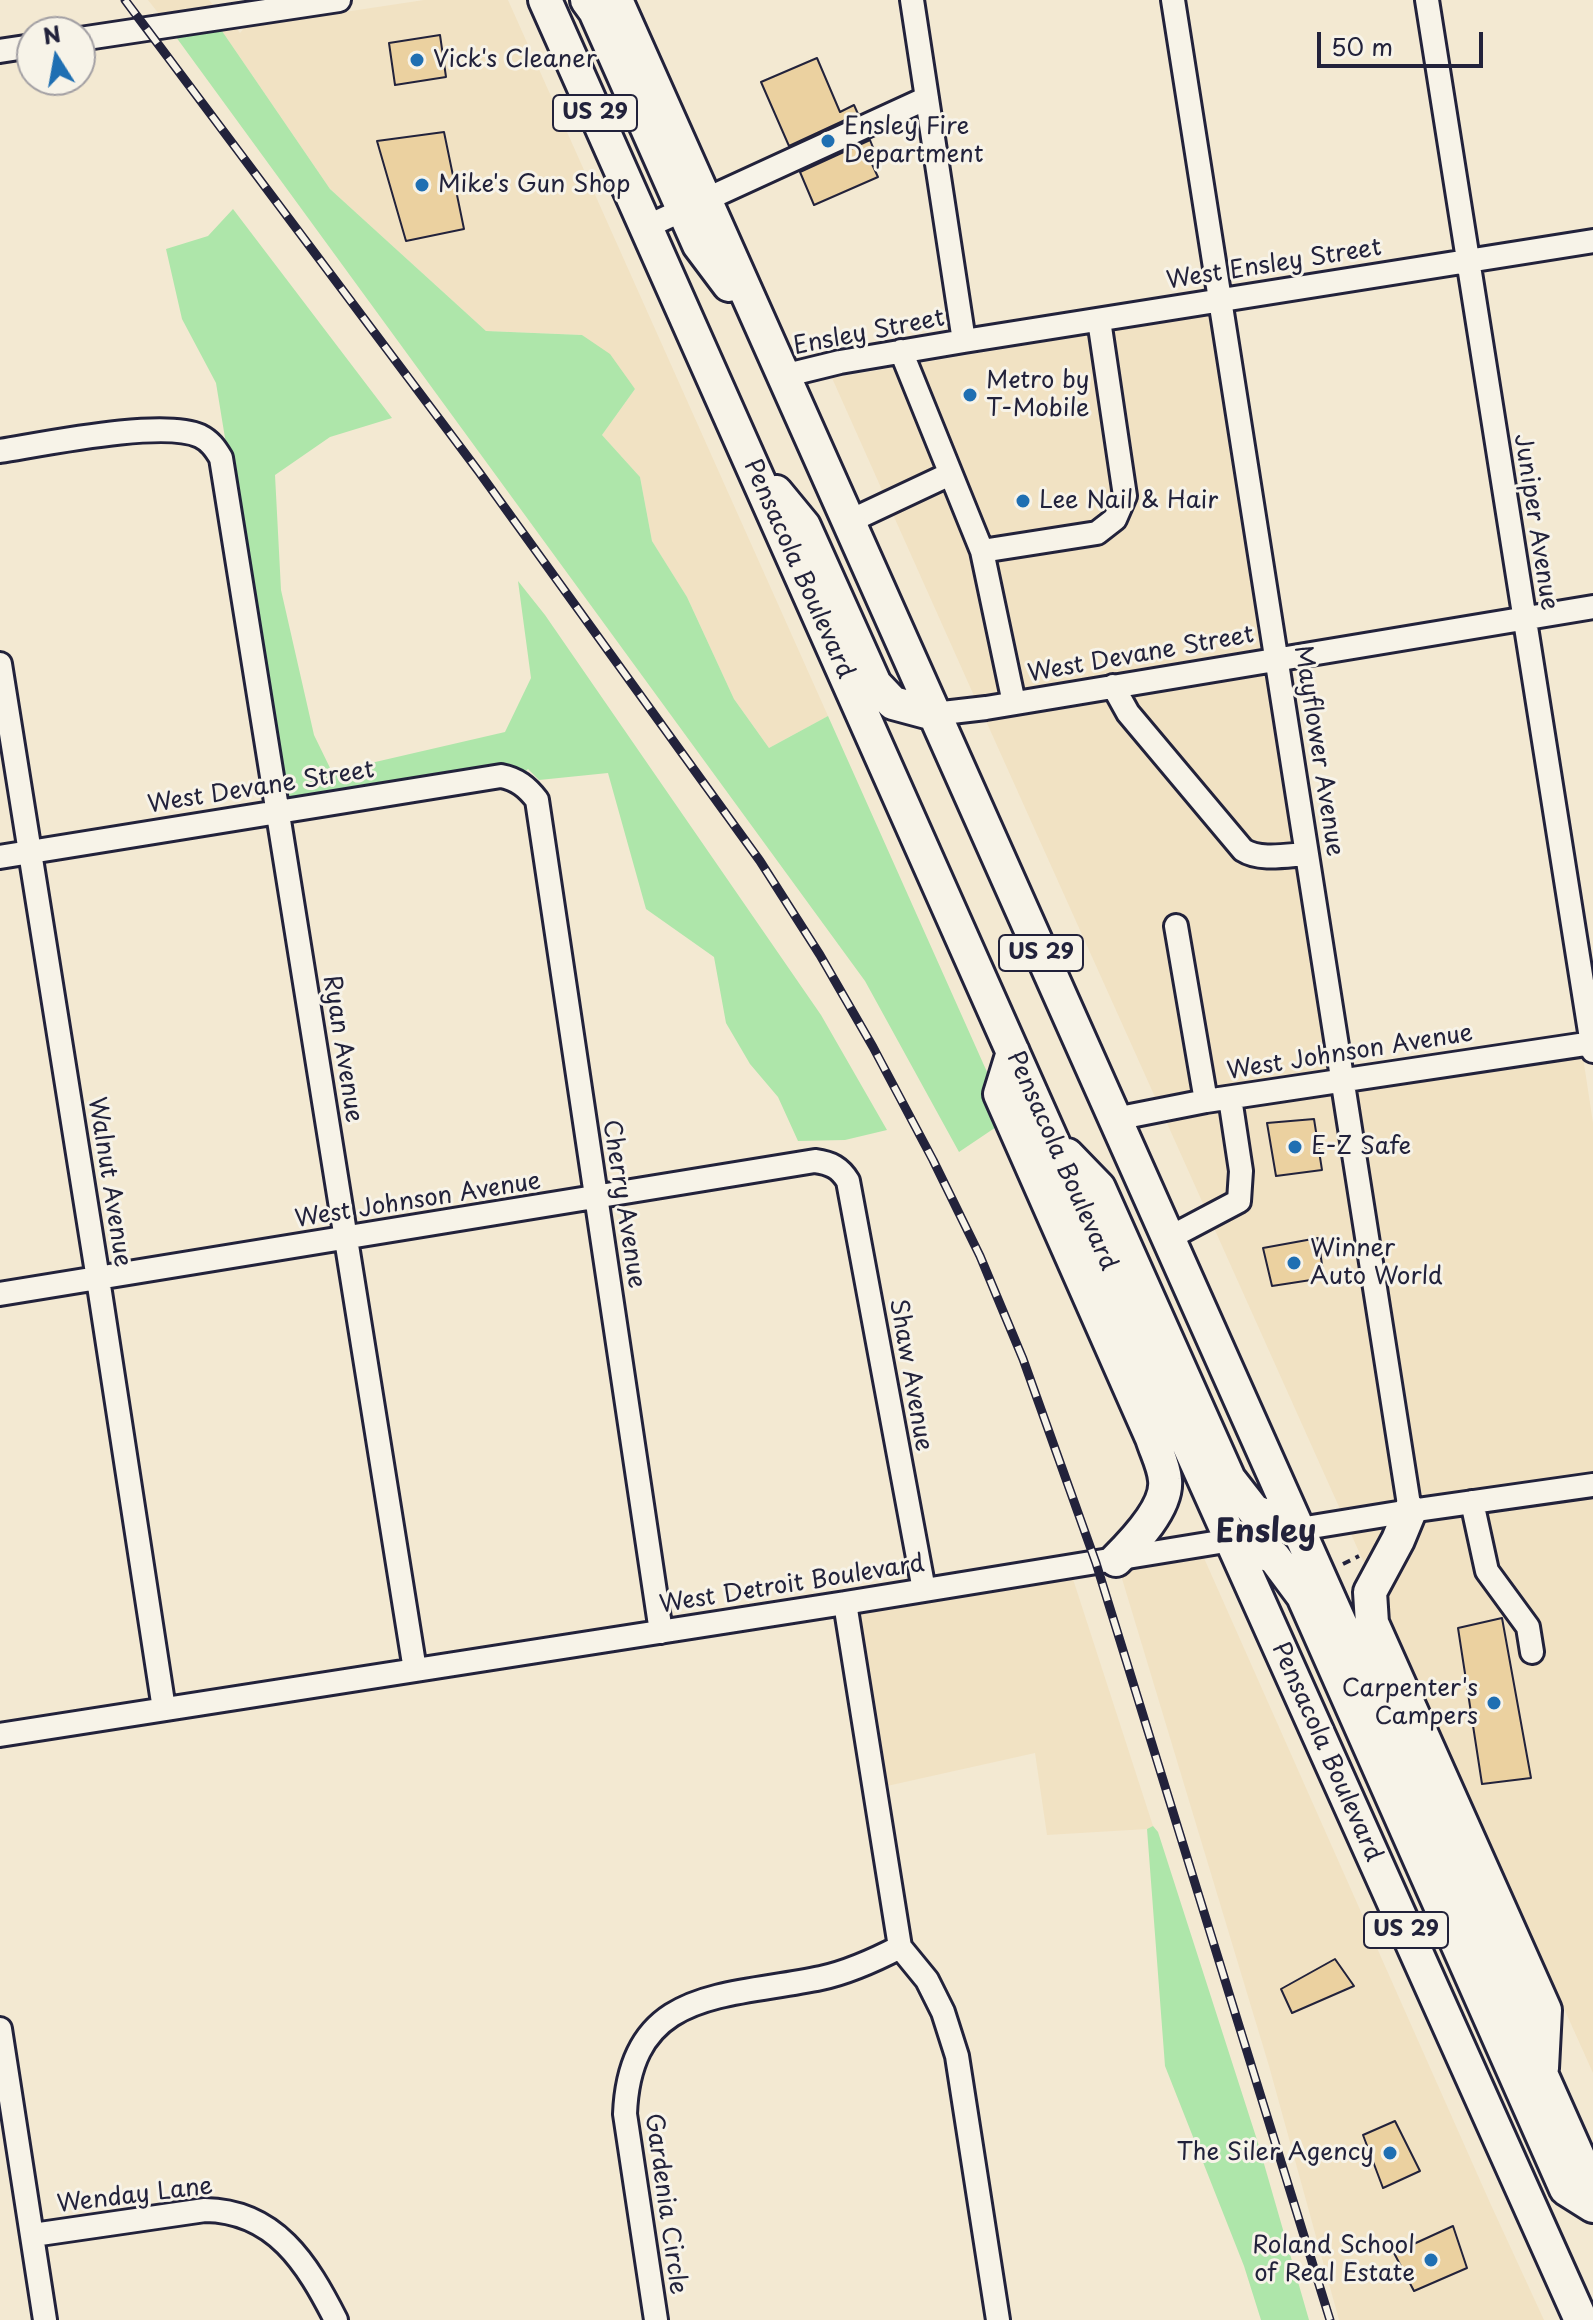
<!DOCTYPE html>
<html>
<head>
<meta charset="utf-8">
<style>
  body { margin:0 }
  #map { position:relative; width:1593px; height:2320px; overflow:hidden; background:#f3e9d2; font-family:"Playpen Sans",sans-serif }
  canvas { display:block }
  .north { position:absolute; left:16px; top:16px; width:80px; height:80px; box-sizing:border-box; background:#f7f3e8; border:2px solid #a29fa3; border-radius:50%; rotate:349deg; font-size:22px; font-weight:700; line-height:32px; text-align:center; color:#22223b }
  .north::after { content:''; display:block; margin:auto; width:28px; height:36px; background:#1f6fb2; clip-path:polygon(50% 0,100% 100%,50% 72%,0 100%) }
  .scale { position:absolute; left:1317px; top:32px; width:166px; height:36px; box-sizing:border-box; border:4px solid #22223b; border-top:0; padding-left:10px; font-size:24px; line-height:28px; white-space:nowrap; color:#22223b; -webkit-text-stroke:6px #f7f3e8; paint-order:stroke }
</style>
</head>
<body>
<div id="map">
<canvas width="1593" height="2320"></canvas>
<div class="north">N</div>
<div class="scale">50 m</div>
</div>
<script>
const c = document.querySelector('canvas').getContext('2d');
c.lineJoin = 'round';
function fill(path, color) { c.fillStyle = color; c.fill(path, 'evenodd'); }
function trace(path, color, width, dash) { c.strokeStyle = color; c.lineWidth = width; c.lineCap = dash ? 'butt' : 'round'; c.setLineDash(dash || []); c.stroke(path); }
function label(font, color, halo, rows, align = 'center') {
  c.font = font + ' "Playpen Sans",sans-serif'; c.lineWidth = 6; c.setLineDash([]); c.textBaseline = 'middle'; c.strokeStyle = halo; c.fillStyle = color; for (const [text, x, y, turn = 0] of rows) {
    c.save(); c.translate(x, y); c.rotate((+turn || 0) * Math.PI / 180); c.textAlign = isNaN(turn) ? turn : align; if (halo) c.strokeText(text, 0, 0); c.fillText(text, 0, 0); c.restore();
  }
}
fill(new Path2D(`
  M148,0H209L214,6L159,14Z
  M424,0H508L828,716L769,748L734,699L687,597L652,541L640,477L602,435L635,389L582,335L486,331L330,189L222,31L236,28L240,33L245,27Z
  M1210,314L1264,648L975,698L832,378Z
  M1278,671L1347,1066L1155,1097L986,721Z
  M1583,1057L1593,1123V1472L1419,1497L1356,1091Z
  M1334,1094L1397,1500L1340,1509L1166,1121Z
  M1593,1498V2073L1351,1534Z
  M1204,1558L1491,2205L1544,2320H1339L1269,2066L1120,1572Z
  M1073,1579L1153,1826L1147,1829L1047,1835L1035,1753L887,1786L858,1614Z`), '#f1e2c3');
fill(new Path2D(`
  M222,31L330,189L486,331L582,335L610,354L635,389L602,435L640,477L652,541L687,597L734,699L769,748L828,716L1008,1119L959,1152L865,981L176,37Z
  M233,209L392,418L330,437L275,475L281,590L314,735L332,772L505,732L531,678L518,581L545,615L821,1015L887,1130L845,1140L798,1141L778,1097L750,1064L726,1023L714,957L646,909L608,773L539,780L528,769L525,772L512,765L499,763L287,797L232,456L226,444L216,383L182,319L166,249L208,236Z
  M1153,1826L1158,1832L1258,2143L1309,2320H1261L1244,2266L1165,2066L1147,1829Z`), '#aee6aa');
const building = new Path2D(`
  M440,35L446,77L395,85L389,43Z
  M817,58L840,112L854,105L858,114L789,146L761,82Z
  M444,132L464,229L406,241L377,141Z
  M870,140L876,155L869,158L878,177L814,205L800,172Z
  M1314,1119L1322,1170L1276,1176L1267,1123Z
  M1318,1238L1324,1278L1272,1286L1263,1248Z
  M1502,1618L1531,1778L1482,1784L1458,1628Z
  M1335,1959L1354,1986L1292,2013L1281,1989Z
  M1395,2121L1420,2171L1383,2188L1363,2135Z
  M1453,2226L1467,2268L1414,2291L1394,2253Z`);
fill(building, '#ebd1a0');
trace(building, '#22223b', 2);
const minor = new Path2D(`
  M912,0L964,341
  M1173,0L1410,1511
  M1427,0L1593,1051
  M80,39L339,0
  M0,51L32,46
  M646,227L927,98
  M901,351L982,551L1014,703
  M783,376L840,362L964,341L1593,241
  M0,451C44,444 163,419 200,436C210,441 215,448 221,458L415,1670
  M848,522L950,474
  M982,551L1097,533L1115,519L1125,496L1099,320
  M0,664L98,1279L164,1709
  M1113,686L1128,713L1243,850C1260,861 1288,855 1307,854
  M934,714L986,708L1593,607
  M0,857L501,776C517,779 527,787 537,800L661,1632
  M1176,926L1206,1101
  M1115,1119L1206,1101L1593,1043
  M1169,1238L1239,1201L1241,1171L1230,1098
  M0,1294L815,1161C831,1163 840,1168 848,1181L924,1590
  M1472,1502L1487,1571L1528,1627L1532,1652
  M845,1603L900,1947
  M0,1735L845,1603L1410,1511L1593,1485
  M0,2029L45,2320
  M33,2235L205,2210C275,2211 307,2263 336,2320
  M656,2320L625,2114C630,1987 726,1998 821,1978C849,1972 875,1960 900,1947L927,1980L943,2012L957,2056L998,2320`);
const highway = new Path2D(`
  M545,0L1051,1138L1581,2320
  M587,0L595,11L699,245L729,285
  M616,0L1593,2190
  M776,492L804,526L875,684L893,703L934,714
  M1013,1052L1000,1094L1152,1438C1156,1451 1164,1466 1165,1480C1168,1507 1134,1542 1116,1560
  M1067,1155L1099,1188L1229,1479L1254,1511L1299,1529
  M1410,1511L1398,1540L1370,1592L1372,1623L1545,2010L1542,2068
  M1231,1540L1274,1557L1303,1596L1566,2189L1593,2206`);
trace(minor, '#22223b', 28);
trace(highway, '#22223b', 38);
trace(new Path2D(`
  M1343,1564L1359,1556`), '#22223b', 4, [8, 6]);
trace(minor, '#f7f3e8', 22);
trace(highway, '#f7f3e8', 32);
const rail = new Path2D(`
  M125,0L479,472L760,861L820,955L873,1047L933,1160L980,1256L1023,1359L1096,1563L1330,2320`);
trace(rail, '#22223b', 9);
trace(rail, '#f7f3e8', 6, [18]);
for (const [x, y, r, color] of [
  [417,60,8,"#1f6fb2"],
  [828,141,8,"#1f6fb2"],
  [422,185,8,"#1f6fb2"],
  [970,395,8,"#1f6fb2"],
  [1023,501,8,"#1f6fb2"],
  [1295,1147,8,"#1f6fb2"],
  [1294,1263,8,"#1f6fb2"],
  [1494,1703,8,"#1f6fb2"],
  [1390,2153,8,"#1f6fb2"],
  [1431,2260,8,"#1f6fb2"]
]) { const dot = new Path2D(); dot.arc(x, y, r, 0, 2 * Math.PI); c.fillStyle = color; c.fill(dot); trace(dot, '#f7f3e8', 3); }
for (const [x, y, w] of [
  [595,113,84],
  [1041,953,84],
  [1406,1930,84]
]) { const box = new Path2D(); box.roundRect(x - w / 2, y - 18, w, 36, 6); c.fillStyle = '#f7f3e8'; c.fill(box); trace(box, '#22223b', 2); }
label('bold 22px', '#22223b', null, [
  ["US 29",595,113],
  ["US 29",1041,953],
  ["US 29",1406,1930]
]);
label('24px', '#22223b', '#f7f3e8', [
  ["Vick's Cleaner",433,60],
  ["Ensley Fire",844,127],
  ["Department",844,155],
  ["Mike's Gun Shop",438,185],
  ["Metro by",986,381],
  ["T-Mobile",986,409],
  ["Lee Nail & Hair",1039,501],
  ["E-Z Safe",1311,1147],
  ["Winner",1310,1249],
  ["Auto World",1310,1277],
  ["Carpenter's",1478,1689,"right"],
  ["Campers",1478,1717,"right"],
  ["The Siler Agency",1374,2153,"right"],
  ["Roland School",1415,2246,"right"],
  ["of Real Estate",1415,2274,"right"]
], 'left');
label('24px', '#22223b', '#f7f3e8', [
  ["West Ensley Street",1274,265,-9],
  ["Ensley Street",869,333,-11],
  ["Juniper Avenue",1535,522,81],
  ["Pensacola Boulevard",798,569,66],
  ["West Devane Street",1141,655,-10],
  ["Mayflower Avenue",1318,751,81],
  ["West Devane Street",261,788,-9],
  ["Ryan Avenue",342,1049,81],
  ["West Johnson Avenue",1350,1053,-9],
  ["Pensacola Boulevard",1061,1161,66],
  ["Walnut Avenue",109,1182,81],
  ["West Johnson Avenue",418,1201,-9],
  ["Cherry Avenue",623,1204,81],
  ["Shaw Avenue",910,1375,80],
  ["West Detroit Boulevard",792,1585,-9],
  ["Pensacola Boulevard",1326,1752,66],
  ["Wenday Lane",135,2196,-7],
  ["Gardenia Circle",665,2204,82]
]);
label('bold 32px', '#22223b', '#f7f3e8', [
  ["Ensley",1266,1533]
]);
</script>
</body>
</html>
